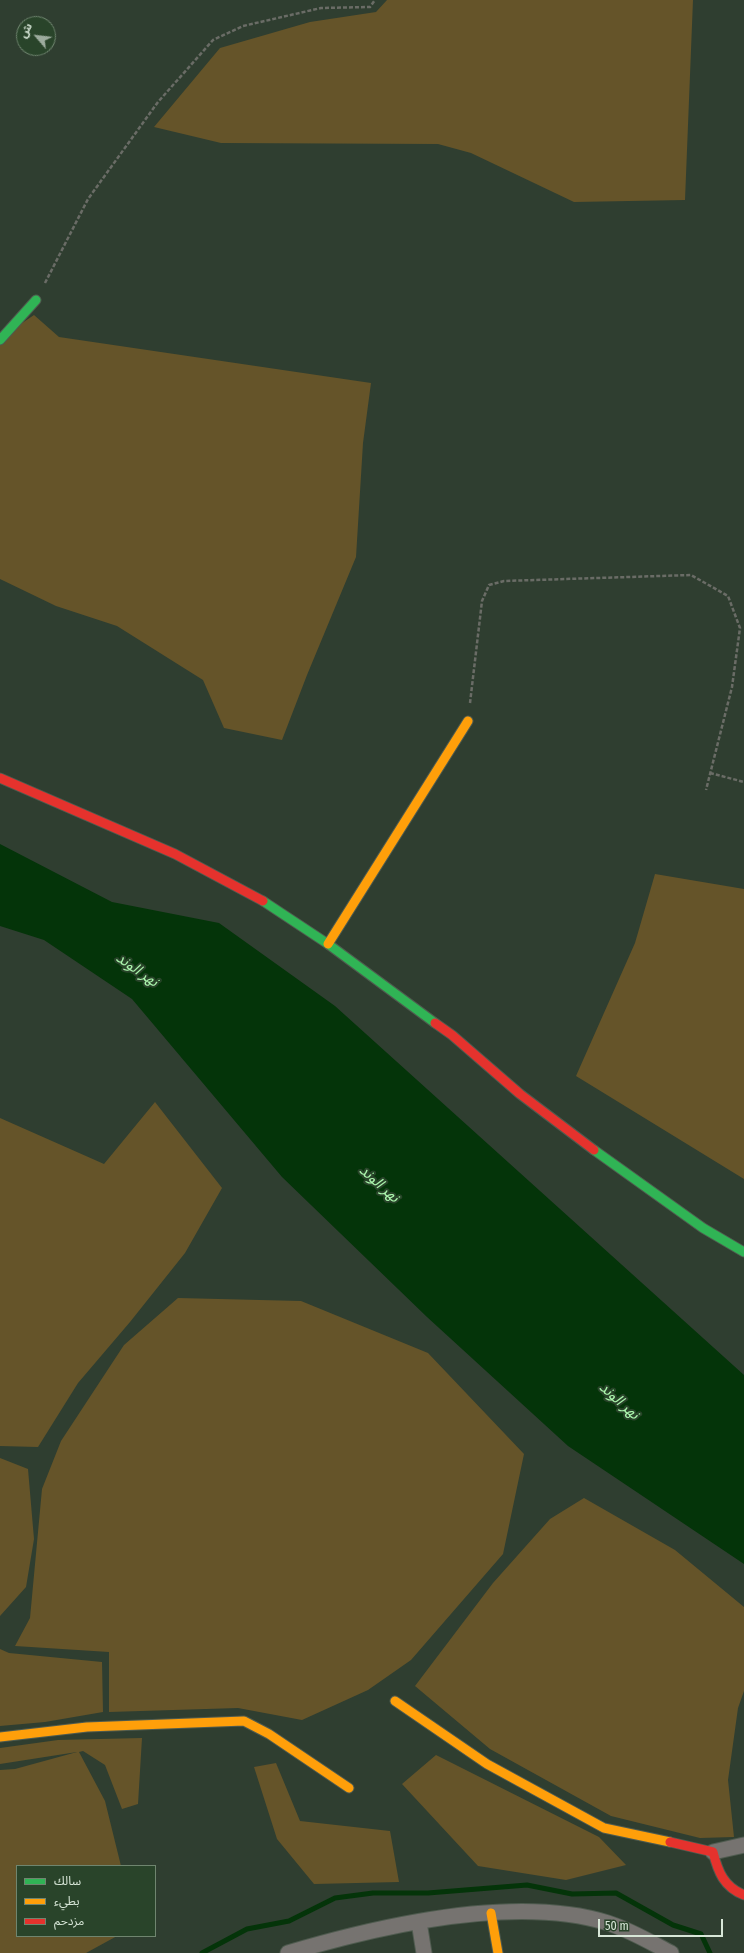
<!DOCTYPE html>
<html>
<head>
<meta charset="utf-8">
<style>
  body { margin:0 }
  #map { position:relative; width:744px; height:1953px; overflow:hidden; background:#2f3e30; font-family:"Fira Sans Condensed","Noto Sans Arabic",sans-serif }
  canvas { display:block }
  .legend { position:absolute; left:16px; top:1865px; width:140px; height:72px; box-sizing:border-box; background:#29442a; border:1px solid #6f856f; margin:0; padding:5px 7px; list-style:none; font-size:12px; color:#d7e6d7 }
  .legend li { display:flex; align-items:center; gap:8px; height:20px }
  .legend b { width:20px; border:1px solid #6f856f }
  .north { position:absolute; left:16px; top:16px; width:40px; height:40px; box-sizing:border-box; background:#29442a; border:1px solid #6f856f; border-radius:50%; rotate:298deg; font-size:11px; font-weight:700; line-height:16px; text-align:center; color:#d7e6d7 }
  .north::after { content:''; display:block; margin:auto; width:14px; height:18px; background:#9cab9d; clip-path:polygon(50% 0,100% 100%,50% 72%,0 100%) }
  .scale { position:absolute; left:598px; top:1919px; width:125px; height:18px; box-sizing:border-box; border:2px solid #d7e6d7; border-top:0; padding-left:5px; font-size:12px; line-height:14px; white-space:nowrap; color:#d7e6d7; -webkit-text-stroke:3px #29442a; paint-order:stroke }
</style>
</head>
<body>
<div id="map">
<canvas width="744" height="1953"></canvas>
<ul class="legend">
<li><b style="height:5px;background:#30b455"></b>سالك</li>
<li><b style="height:5px;background:#ff9f0a"></b>بطيء</li>
<li><b style="height:5px;background:#e5322d"></b>مزدحم</li>
</ul>
<div class="north">ش</div>
<div class="scale">50 m</div>
</div>
<script>
const c = document.querySelector('canvas').getContext('2d');
c.lineJoin = 'round';
function fill(path, color) { c.fillStyle = color; c.fill(path, 'evenodd'); }
function trace(path, color, width, dash) { c.strokeStyle = color; c.lineWidth = width; c.lineCap = dash ? 'butt' : 'round'; c.setLineDash(dash || []); c.stroke(path); }
function label(font, color, halo, rows, align = 'center') {
  c.font = font + ' "Fira Sans Condensed","Noto Sans Arabic",sans-serif'; c.lineWidth = 4; c.setLineDash([]); c.textBaseline = 'middle'; c.strokeStyle = halo; c.fillStyle = color; for (const [text, x, y, turn = 0] of rows) {
    c.save(); c.translate(x, y); c.rotate((+turn || 0) * Math.PI / 180); c.textAlign = isNaN(turn) ? turn : align; if (halo) c.strokeText(text, 0, 0); c.fillText(text, 0, 0); c.restore();
  }
}
fill(new Path2D(`
  M387,0H693L685,200L574,202L471,153L438,144L221,143L154,127L220,48L310,22L376,12Z
  M34,315L59,337L371,383L363,443L356,557L307,675L282,740L224,728L203,680L117,626L56,606L0,579V338Z
  M655,874L744,889V1179L576,1076L635,943Z
  M155,1102L222,1188L185,1253L130,1322L78,1383L38,1447L0,1446V1118L104,1164Z
  M178,1298L301,1301L428,1353L524,1454L503,1554L411,1660L368,1690L302,1720L238,1708L109,1712V1652L15,1646L30,1618L42,1489L61,1441L124,1345Z
  M0,1458L28,1469L34,1539L26,1587L0,1616Z
  M584,1498L675,1550L744,1607V1691L738,1708L728,1780L734,1837L700,1838L611,1816L490,1749L415,1686L493,1583L550,1519Z
  M0,1649L9,1653L102,1662L103,1712L45,1722L0,1726Z
  M142,1738L138,1804L122,1809L105,1765L83,1751L79,1752L105,1801L121,1866H17V1936H117L86,1953H0V1770L15,1769L77,1752L0,1764V1748L58,1740Z
  M436,1755L599,1837L626,1865L566,1880L478,1866L402,1784Z
  M276,1763L300,1821L390,1831L399,1882L314,1884L277,1839L254,1767Z`), '#655429');
fill(new Path2D(`
  M0,844L112,902L219,923L335,1006L744,1375V1564L568,1446L427,1317L282,1177L132,999L44,940L0,926Z`), '#043409');
trace(new Path2D(`
  M202,1953L247,1929L289,1921L335,1898L373,1893H428L527,1885L572,1894L616,1893L673,1925L701,1934L710,1953`), '#043409', 5);
const street = new Path2D(`
  M713,1852L744,1845
  M419,1922L424,1953
  M288,1953C379,1926 515,1894 608,1923C630,1930 650,1942 671,1953`);
const fast = new Path2D(`
  M0,340L36,300
  M263,901L328,944L435,1023
  M594,1150L703,1228L744,1252`);
const slow = new Path2D(`
  M328,944L468,721
  M395,1701L487,1764L604,1828L670,1842
  M0,1737L87,1727L244,1721L269,1734L349,1788
  M491,1913L498,1953`);
const jam = new Path2D(`
  M0,778L175,854L263,901
  M435,1023L452,1035L520,1094L594,1150
  M670,1842L713,1852C718,1872 724,1887 744,1895`);
trace(street, '#4f5b4f', 17);
trace(fast, '#4f5b4f', 11);
trace(slow, '#4f5b4f', 11);
trace(jam, '#4f5b4f', 11);
trace(new Path2D(`
  M45,283L88,199L158,102L213,40L243,26L321,8L370,7L375,0
  M470,703L482,601L489,585L504,581L691,575L728,596L740,628L732,687L706,790
  M710,773L744,782`), '#6a6c66', 2.5, [4, 2]);
trace(street, '#767370', 15);
trace(fast, '#30b455', 9);
trace(slow, '#ff9f0a', 9);
trace(jam, '#e5322d', 9);
label('italic 15px', '#abf5ad', '#29442a', [
  ["نهر الوند",137,970,35],
  ["نهر الوند",379,1184,42],
  ["نهر الوند",619,1401,42]
]);
</script>
</body>
</html>
